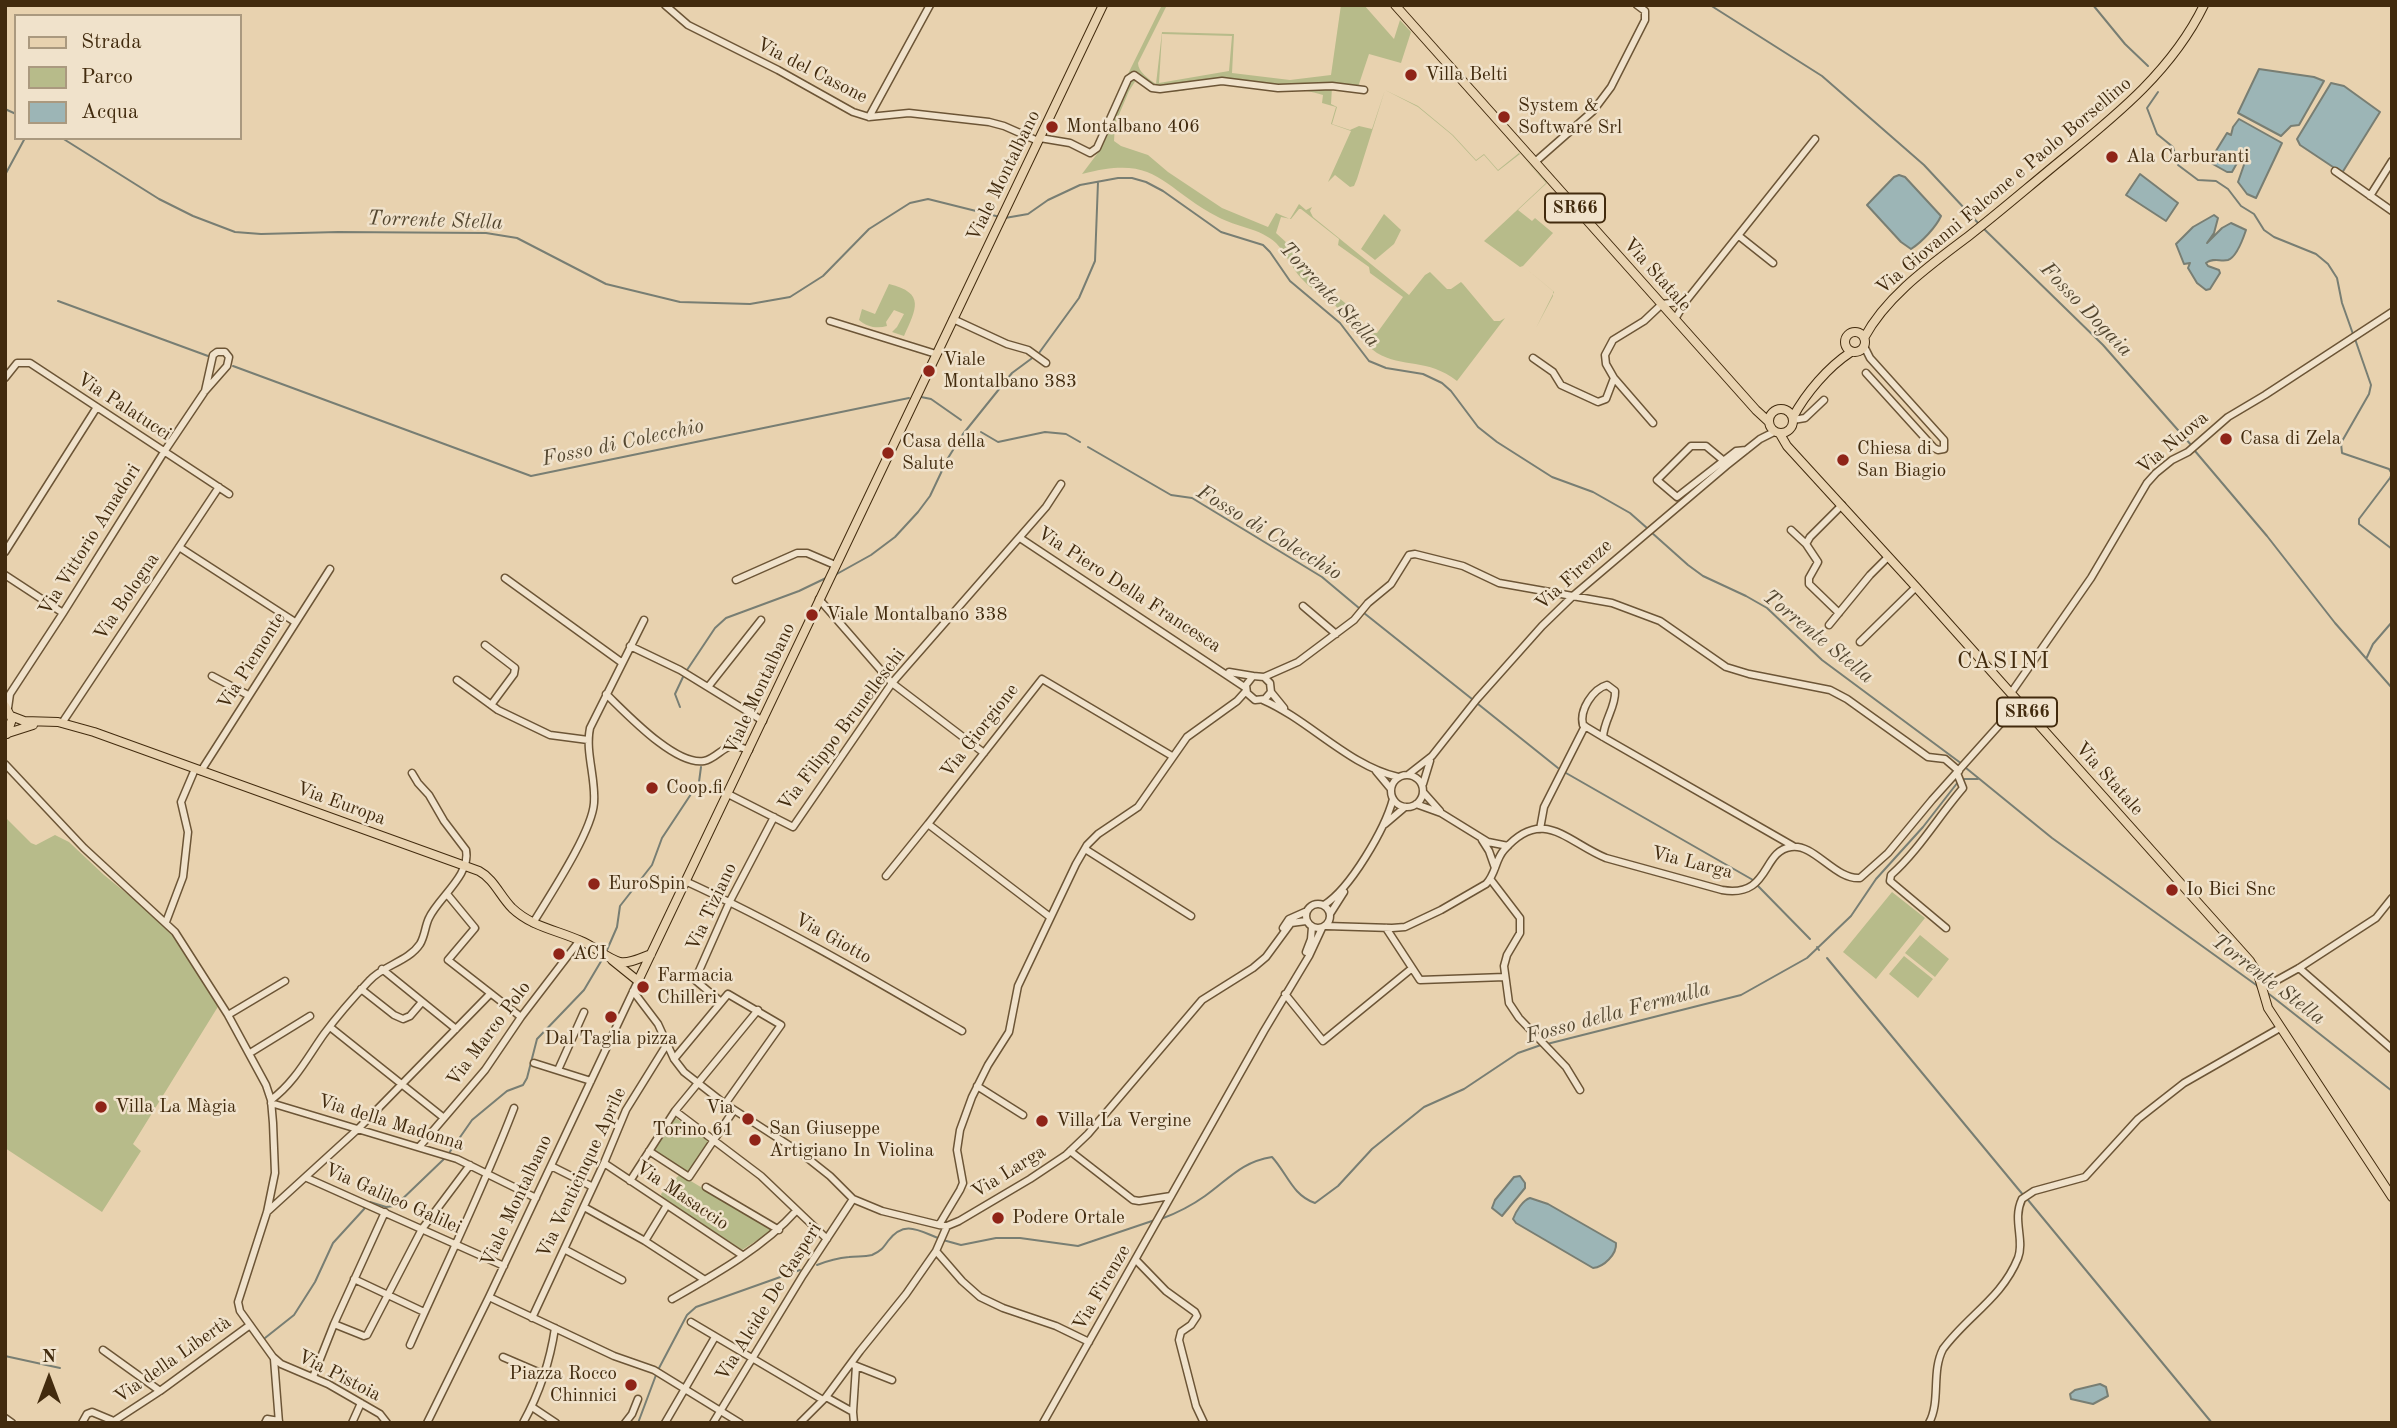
<!DOCTYPE html>
<html>
<head>
<meta charset="utf-8">
<style>
  body { margin:0 }
  #map { position:relative; width:2397px; height:1428px; overflow:hidden; background:#e8d2af; font-family:"Old Standard TT",serif }
  canvas { display:block }
  .frame { position:absolute; inset:0; border:7px solid #422b0e; pointer-events:none }
  .legend { position:absolute; left:14px; top:14px; width:228px; height:126px; box-sizing:border-box; background:#f0e2cb; border:2px solid #aa997f; margin:0; padding:9px 12px; list-style:none; font-size:21px; color:#422b0e }
  .legend li { display:flex; align-items:center; gap:14px; height:35px }
  .legend b { width:35px; border:2px solid #aa997f }
  .north { position:absolute; left:14px; top:1344px; width:70px; height:70px; -webkit-text-stroke:5px #f0e2cb; paint-order:stroke; rotate:0deg; font-size:19px; font-weight:700; line-height:28px; text-align:center; color:#422b0e }
  .north::after { content:''; display:block; margin:auto; width:24px; height:32px; background:#422b0e; clip-path:polygon(50% 0,100% 100%,50% 72%,0 100%) }
</style>
</head>
<body>
<div id="map">
<canvas width="2397" height="1428"></canvas>
<div class="frame"></div>
<ul class="legend">
<li><b style="height:9px;background:#e8d2af"></b>Strada</li>
<li><b style="height:19px;background:#b7bb8a"></b>Parco</li>
<li><b style="height:19px;background:#9cb5b6"></b>Acqua</li>
</ul>
<div class="north">N</div>
</div>
<script>
const c = document.querySelector('canvas').getContext('2d');
c.lineJoin = 'round';
function fill(path, color) { c.fillStyle = color; c.fill(path, 'evenodd'); }
function trace(path, color, width, dash) { c.strokeStyle = color; c.lineWidth = width; c.lineCap = dash ? 'butt' : 'round'; c.setLineDash(dash || []); c.stroke(path); }
function label(font, color, halo, rows, align = 'center') {
  c.font = font + ' "Old Standard TT",serif'; c.lineWidth = 5; c.setLineDash([]); c.textBaseline = 'middle'; c.strokeStyle = halo; c.fillStyle = color; for (const [text, x, y, turn = 0] of rows) {
    c.save(); c.translate(x, y); c.rotate((+turn || 0) * Math.PI / 180); c.textAlign = isNaN(turn) ? turn : align; if (halo) c.strokeText(text, 0, 0); c.fillText(text, 0, 0); c.restore();
  }
}
fill(new Path2D(`
  M1162,5H1167L1138,63C1138,72 1149,79 1156,84L1162,32L1234,34L1232,73L1290,80L1331,75L1341,5H1364L1394,39L1400,20L1411,32L1401,63L1369,54L1358,87H1275L1246,81L1154,87L1135,73L1127,76ZM1162,34L1232,36L1229,71L1159,83Z
  M1133,77L1153,89L1214,83L1332,87L1331,104L1337,107L1332,124L1350,130L1359,126L1372,129L1385,90L1418,106L1453,135L1476,160L1484,154L1498,170L1519,153L1547,183L1518,210L1532,221L1535,218L1553,233L1523,266L1554,292L1536,328L1532,330L1505,318L1457,381C1428,358 1402,368 1377,353C1363,344 1357,328 1346,316C1333,301 1314,293 1301,278C1291,267 1286,253 1276,243C1260,228 1236,227 1218,217C1159,186 1158,154 1082,174L1097,154L1130,79ZM1136,80C1172,104 1189,84 1226,84C1251,83 1300,88 1323,95L1322,103L1336,107L1331,124L1351,131L1328,182L1335,175L1350,187L1354,186L1357,179L1385,90L1418,107L1452,135L1476,161L1484,155L1498,171L1520,154L1546,183L1484,241L1520,267L1523,266L1553,291V296L1536,328L1532,330L1505,318L1500,321H1494L1463,284L1461,282L1451,289H1447L1430,272L1425,275L1409,295L1313,217L1310,211L1312,207L1306,210L1299,204L1290,219L1276,213L1268,227L1222,208L1168,172L1148,155L1121,146L1114,141L1115,124L1129,91ZM1299,209H1301L1339,239L1338,245L1369,267L1370,273L1403,297L1377,333H1371L1350,307L1304,269L1288,244L1276,233L1281,217L1291,219Z
  M1384,214L1401,230L1394,244L1375,260L1361,249Z
  M889,284C926,293 916,309 904,336L892,332L897,327L904,314L894,310L886,322L887,326C877,329 867,327 859,320L862,309L875,314Z
  M5,817L31,843L36,845L55,835L69,842L104,875L162,922L182,946L219,1005L133,1144L141,1151L102,1212L5,1148Z
  M1892,892L1925,918L1876,979L1843,952Z
  M1920,935L1949,959L1935,977L1905,953Z
  M1904,956L1933,979L1918,998L1889,974Z
  M674,1117L711,1142L688,1175L652,1151Z
  M680,1174L689,1180L773,1230L742,1250L662,1197L661,1194Z`), '#b7bb8a');
const water = new Path2D(`
  M2259,69L2314,77L2324,81L2299,125L2291,126L2281,136L2238,113Z
  M2331,83L2344,86L2380,112L2342,173L2300,145L2297,139Z
  M2239,119L2282,143L2256,198L2247,194L2238,182L2246,159L2245,156H2241L2232,172H2227L2211,163V159L2227,133L2231,135L2233,127Z
  M2140,174L2178,203L2166,221L2126,195Z
  M1899,175L1905,177L1941,216C1936,227 1922,242 1911,249L1901,242L1867,205L1894,177Z
  M2214,215L2218,218L2214,233L2207,243L2222,228L2231,223L2246,230C2243,239 2237,257 2228,260C2220,262 2214,257 2206,263L2208,266L2219,270L2220,273L2210,289L2206,290L2197,283L2188,268L2190,263L2184,264L2176,244L2193,227Z
  M1520,1176L1525,1183V1188L1502,1216L1492,1208L1495,1200L1514,1177Z
  M1530,1198L1548,1204L1616,1243C1617,1254 1604,1267 1593,1268L1516,1223L1513,1219C1516,1211 1523,1200 1530,1198Z
  M2100,1384L2106,1387L2108,1396L2093,1404L2071,1399L2070,1394L2075,1390Z`);
fill(water, '#9cb5b6');
trace(water, '#787e73', 2);
trace(new Path2D(`
  M1710,5L1822,76L1924,165L1979,224
  M2093,5L2125,44L2148,66
  M2158,92L2147,108L2157,134L2173,147L2178,165L2198,180L2216,181L2228,189L2241,206L2254,214L2264,230L2274,237L2316,254L2328,264L2337,278L2342,303L2353,334
  M5,109L16,114
  M62,138L159,199L193,216L235,232L261,234L338,232L486,233L517,238L606,284L680,302L750,304L790,297L823,276L869,229L910,203L928,199L1000,217
  M5,175L25,138
  M1005,218L1028,214L1048,200L1080,185L1118,178H1132L1146,182L1163,191L1221,232L1263,245L1270,252L1290,281L1340,323L1369,361L1386,368L1423,374L1442,383L1451,391L1478,427L1497,442L1552,477L1593,492L1630,513L1647,528
  M1983,228L2103,345L2192,446
  M58,301L208,356
  M2355,339L2371,385L2369,394L2341,443L2342,453L2389,469L2392,474L2390,478L2359,519V524L2392,549
  M233,366L531,476L909,398
  M921,397L931,399L961,420
  M981,432L998,442L1045,432L1066,434L1080,442
  M1088,447L1171,495L1192,498L1322,577L1359,608
  M2195,451L2267,536L2335,623L2392,688
  M1651,532L1688,565L1703,576L1746,596L1767,608L1822,660L1962,764
  M835,575L871,555L895,537L918,512L930,496L948,458L963,434L1012,373L1039,353L1079,298L1095,261L1098,182
  M1364,613L1472,699
  M2367,657L2373,644L2392,622
  M687,670L715,628L726,618L799,591L826,578
  M1478,704L1558,768
  M680,707L675,694L683,677
  M1966,768L2052,838L2259,987
  M1566,773L1753,880
  M1963,779H1978
  M1758,886L1810,939
  M1817,947L1819,950
  M607,950L617,927L620,906L652,865L662,838L699,782L701,767
  M1827,958L2024,1196
  M2269,994L2392,1091
  M1547,1044L1741,995L1807,958L1851,916L1876,879L1923,827L1958,782
  M449,1153L472,1120L507,1091L523,1085L527,1078L537,1039L584,990L603,958
  M2028,1200L2212,1423
  M370,1202L386,1207L395,1206L445,1158
  M1161,1219C1177,1213 1191,1206 1205,1196C1229,1179 1241,1162 1272,1157C1287,1173 1292,1195 1315,1203L1338,1186L1372,1149L1424,1107L1464,1089L1518,1053L1541,1045
  M943,1240L961,1245L996,1238H1020L1078,1246L1155,1220
  M817,1265C827,1261 838,1258 849,1257C857,1256 864,1257 872,1255C881,1251 883,1248 888,1241C904,1220 918,1230 938,1238
  M265,1338L294,1315L315,1282L333,1243L365,1208
  M5,1356L60,1368
  M658,1370L687,1315L696,1307L800,1270
  M638,1423L656,1375`), '#787e73', 2);
const minor = new Path2D(`
  M665,5L688,25L778,70L853,112L869,117L909,113L989,122L1004,126L1038,141
  M869,117L930,5
  M1040,138L1070,143L1090,153L1097,148L1128,79L1134,75L1152,88L1160,89L1222,81L1278,88L1332,86L1364,90
  M1535,162L1593,111L1611,87L1645,20V11L1637,5
  M2335,171L2392,211
  M2370,196L2392,161
  M1739,236L1773,263
  M953,319L1007,344L1028,350L1046,363
  M1675,319L1686,301L1815,139
  M830,321L936,354
  M1864,346L1870,358L1944,440V449L1938,450L1934,448L1866,373
  M1533,358L1553,372L1561,385L1598,402L1606,399L1614,378
  M5,378L17,363H30L229,494
  M1793,420L1805,418L1824,400
  M1653,423L1614,378L1606,364L1605,355L1613,340L1644,321L1662,304L1686,301
  M1724,461L1706,446H1691L1657,480L1677,497L1736,451L1746,450
  M1791,530L1806,544
  M1020,538L1246,688
  M179,547L295,622
  M5,552L97,407
  M5,575L63,613
  M505,578L621,662
  M736,580L797,553H807L835,565
  M819,599L892,683L984,753
  M1303,606L1336,634
  M1839,613L1809,584V578L1818,562L1806,544L1810,537L1842,505
  M1829,625L1870,575L1888,557
  M1860,642L1916,587
  M485,645L515,668L514,674L491,705
  M630,646L680,670L763,721
  M1229,672L1253,676
  M212,676L248,695
  M1264,677L1298,662L1354,620L1368,603L1391,584L1409,555L1415,554L1463,566L1499,583L1612,603L1660,621L1726,667L1749,674L1830,690L1847,699L1928,757L1945,759L1959,771
  M457,680L498,710L550,735L588,740
  M708,687L761,620
  M1271,692L1265,699L1255,700L1247,693L1246,685L1253,676L1264,677L1270,683L1271,692L1284,708
  M2011,693L2091,578L2147,483L2156,473L2172,460L2188,452L2228,417L2265,395L2392,312
  M606,694C626,713 675,766 704,761C715,759 722,748 733,745L749,750
  M1263,700C1309,720 1349,766 1398,777
  M8,708L10,694L63,613L164,452L205,391L227,366L229,357L225,352H217L213,355L205,391
  M62,723L219,487
  M1603,737C1604,720 1616,707 1615,691L1607,685C1593,689 1579,710 1583,725L1603,737L1793,846
  M5,764L84,848L175,932L228,1015L266,1085L271,1100L273,1123L275,1173L267,1212L238,1302L240,1311L273,1357L281,1364L328,1384L380,1414L387,1423
  M201,771L330,569
  M1376,771L1391,789
  M1409,774L1432,756L1477,699L1542,626L1574,595L1726,466L1760,439L1774,432
  M1391 791a16 16 0 1 1 32 0a16 16 0 1 1-32 0Z
  M1423,784L1430,761
  M1424,793L1440,811
  M728,794L793,827L892,683L1046,507L1061,484
  M1416,804L1441,813L1488,842L1508,846
  M928,824L1042,679L1172,756
  M1385,824L1405,807
  M1540,829L1544,807L1585,726
  M1482,840L1489,851L1495,868
  M1085,849L1191,916
  M886,876L928,824L1050,917
  M1491,880L1520,918V933L1507,955L1504,966L1509,1003L1519,1018L1566,1067L1580,1090
  M685,881C781,925 871,978 962,1031
  M447,894L475,928L448,960L521,1017
  M1306 916a12 12 0 1 1 24 0a12 12 0 1 1-24 0Z
  M1324,905C1350,889 1385,829 1393,799
  M1330,914L1344,892
  M166,922L183,877L188,832L181,802L195,769
  M533,923C550,895 592,832 594,803C596,778 585,752 590,728L644,620
  M1326,926L1392,928L1405,927L1441,910L1486,884C1496,874 1495,860 1504,850C1543,805 1568,843 1606,858L1722,890C1771,898 1761,851 1791,847C1814,843 1835,880 1860,878L1888,853L1932,800L2019,703
  M1283,928L1289,919L1307,911
  M1386,928L1420,980L1505,977
  M1946,928L1890,881L1891,875C1919,850 1938,817 1963,788L1957,773
  M1306,952L1311,939L1312,927
  M2299,968L2392,1049
  M382,969L456,1029
  M2261,986L2272,983L2299,968L2376,918L2392,898
  M361,989L394,1015L403,1019L410,1016L422,1002
  M633,991L658,1024L674,1059L684,1072L725,1104L801,1153L830,1176L853,1199L882,1211L939,1225L947,1226L959,1221L1030,1179L1066,1155L1088,1134L1202,1000L1253,968L1266,957L1291,923L1306,921
  M1285,994L1323,1041L1411,969
  M720,1001L695,980L730,901L774,817
  M228,1015L285,981
  M330,1027L444,1118
  M250,1053L310,1016
  M674,1059L728,994L781,1025L725,1104
  M534,1063L591,1081
  M558,1070L584,1012
  M977,1086L1023,1115
  M271,1100C295,1082 307,1058 324,1034C338,1015 353,998 369,981C383,965 408,962 420,944C425,936 425,926 429,918C438,898 471,875 466,850L444,821L429,795L418,783L412,773
  M271,1103L457,1159L536,1198
  M675,1111L761,1176L827,1239
  M420,1146L485,1070L521,1017L580,940
  M649,1151L689,1177L734,1110
  M1070,1151L1133,1200L1139,1201L1171,1196
  M604,1163L742,1255
  M551,1166L593,1187
  M307,1178L504,1266
  M630,1181L675,1111L758,1010
  M706,1187L779,1230
  M584,1207L645,1241L705,1280
  M267,1212L359,1128L490,994
  M939,1225L960,1190L963,1183L957,1150L960,1130L972,1097L988,1065L1009,1032L1018,986L1076,864L1087,845L1098,834L1138,807L1187,737L1237,701L1246,691
  M645,1241L667,1205
  M564,1249L622,1280
  M936,1251L962,1281L980,1297L1003,1308L1056,1326L1089,1342
  M1136,1260L1166,1291L1195,1312L1197,1316L1191,1325L1181,1332L1179,1340L1196,1406L1204,1423
  M354,1279L424,1312
  M489,1297L614,1356L654,1370L740,1423
  M672,1299C714,1275 764,1247 796,1211
  M532,1318L604,1163L626,1110L667,1044
  M691,1322L823,1400
  M334,1324L364,1336L367,1335L422,1229L470,1165
  M410,1345C445,1266 483,1189 514,1108
  M103,1350L160,1391
  M503,1357L545,1375
  M274,1359L279,1423
  M854,1365L892,1380
  M313,1377L334,1324L385,1212
  M826,1397L853,1412L854,1423
  M532,1407L556,1423
  M853,1412L856,1366
  M5,1418L12,1423
  M114,1421L160,1391L250,1325
  M82,1423L87,1414L92,1412L116,1422
  M265,1423L267,1419L279,1421
  M352,1423L361,1403
  M427,1423L489,1297L638,981
  M523,1423C540,1392 550,1362 555,1328
  M625,1423L632,1414L638,1399
  M665,1423L715,1337
  M713,1423L803,1275L853,1199
  M800,1423L826,1397L860,1351L906,1294L936,1251L947,1226
  M1043,1423L1264,1031L1309,956L1322,928
  M1929,1423C1941,1401 1931,1372 1943,1349C1967,1316 2002,1298 2018,1258C2025,1240 2012,1220 2022,1199L2034,1191L2085,1177L2138,1119L2184,1083L2280,1028`);
const major = new Path2D(`
  M1395,5L1756,410L1769,422
  M1845 342a10 10 0 1 1 20 0a10 10 0 1 1-20 0Z
  M1864,338C1887,295 1932,264 1970,235C2002,210 2033,183 2065,157C2119,113 2173,69 2204,5
  M1769 421a12 12 0 1 1 24 0a12 12 0 1 1-24 0Z
  M1793,417C1806,393 1828,367 1851,352
  M1780,434L1787,446L1916,587L2250,961L2258,974L2268,1008L2392,1197
  M5,706L12,719L7,734
  M11,716L24,721L58,722L94,732L479,871C494,879 500,896 512,908C532,927 557,930 581,941C594,946 606,958 620,962C630,964 642,957 651,954
  M8,733L33,725
  M612,960L638,981
  M638,981L1103,5`);
trace(minor, '#6c5536', 9);
trace(major, '#422b0e', 10);
trace(minor, '#f0e2cb', 6);
trace(major, '#e8d2af', 8);
for (const [x, y, r, color] of [
  [1411,75,7,"#8f2418"],
  [1504,117,7,"#8f2418"],
  [1052,127,7,"#8f2418"],
  [2112,157,7,"#8f2418"],
  [929,371,7,"#8f2418"],
  [2226,439,7,"#8f2418"],
  [888,453,7,"#8f2418"],
  [1843,460,7,"#8f2418"],
  [812,615,7,"#8f2418"],
  [652,788,7,"#8f2418"],
  [594,884,7,"#8f2418"],
  [2172,890,7,"#8f2418"],
  [559,954,7,"#8f2418"],
  [643,987,7,"#8f2418"],
  [611,1017,7,"#8f2418"],
  [101,1107,7,"#8f2418"],
  [748,1119,7,"#8f2418"],
  [1042,1121,7,"#8f2418"],
  [755,1140,7,"#8f2418"],
  [998,1218,7,"#8f2418"],
  [631,1385,7,"#8f2418"]
]) { const dot = new Path2D(); dot.arc(x, y, r, 0, 2 * Math.PI); c.fillStyle = color; c.fill(dot); trace(dot, '#f0e2cb', 2.5); }
for (const [x, y, w] of [
  [1575,208,60],
  [2027,712,60]
]) { const box = new Path2D(); box.roundRect(x - w / 2, y - 14.5, w, 29, 5); c.fillStyle = '#f0e2cb'; c.fill(box); trace(box, '#422b0e', 2); }
label('bold 18px', '#422b0e', null, [
  ["SR66",1575,208],
  ["SR66",2027,712]
]);
label('19px', '#422b0e', '#f0e2cb', [
  ["Via del Casone",812,71,27],
  ["Viale Montalbano",1004,176,-64],
  ["Via Giovanni Falcone e Paolo Borsellino",2004,186,-40],
  ["Via Statale",1657,275,48],
  ["Via Palatucci",124,407,33],
  ["Via Nuova",2173,443,-40],
  ["Via Vittorio Amadori",90,540,-58],
  ["Via Firenze",1574,575,-42],
  ["Via Piero Della Francesca",1129,590,33],
  ["Via Bologna",127,597,-56],
  ["Via Piemonte",252,661,-58],
  ["Viale Montalbano",760,689,-65],
  ["Via Filippo Brunelleschi",842,730,-53],
  ["Via Giorgione",980,731,-52],
  ["Via Statale",2109,779,48],
  ["Via Europa",341,804,20],
  ["Via Larga",1692,863,14],
  ["Via Tiziano",712,907,-65],
  ["Via Giotto",833,939,29],
  ["Via Marco Polo",489,1034,-53],
  ["Via della Madonna",391,1123,17],
  ["Via Larga",1009,1172,-32],
  ["Via Venticinque Aprile",582,1173,-65],
  ["Via Masaccio",682,1196,34],
  ["Via Galileo Galilei",393,1199,24],
  ["Viale Montalbano",517,1201,-65],
  ["Via Firenze",1102,1288,-60],
  ["Via Alcide De Gasperi",769,1302,-58],
  ["Via della Libertà",173,1360,-35],
  ["Via Pistoia",339,1376,27]
]);
label('19px', '#422b0e', '#f0e2cb', [
  ["Villa Belti",1425,75],
  ["System &",1518,106],
  ["Software Srl",1518,128],
  ["Montalbano 406",1066,127],
  ["Ala Carburanti",2126,157],
  ["Viale",943,360],
  ["Montalbano 383",943,382],
  ["Casa di Zela",2240,439],
  ["Casa della",902,442],
  ["Salute",902,464],
  ["Chiesa di",1857,449],
  ["San Biagio",1857,471],
  ["Viale Montalbano 338",826,615],
  ["Coop.fi",666,788],
  ["EuroSpin",608,884],
  ["Io Bici Snc",2186,890],
  ["ACI",573,954],
  ["Farmacia",657,976],
  ["Chilleri",657,998],
  ["Dal Taglia pizza",611,1039,"center"],
  ["Villa La Màgia",115,1107],
  ["Via",734,1108,"right"],
  ["Torino 61",734,1130,"right"],
  ["Villa La Vergine",1056,1121],
  ["San Giuseppe",769,1129],
  ["Artigiano In Violina",769,1151],
  ["Podere Ortale",1012,1218],
  ["Piazza Rocco",617,1374,"right"],
  ["Chinnici",617,1396,"right"]
], 'left');
label('italic 21px', '#544730', '#f0e2cb', [
  ["Torrente Stella",435,221,2],
  ["Torrente Stella",1329,295,47],
  ["Fosso Dogaia",2086,310,46],
  ["Fosso di Colecchio",623,443,-12],
  ["Fosso di Colecchio",1269,533,31],
  ["Torrente Stella",1818,637,39],
  ["Torrente Stella",2268,980,37],
  ["Fosso della Fermulla",1618,1013,-15]
]);
c.letterSpacing = '2px';
label('23px', '#422b0e', '#f0e2cb', [
  ["CASINI",2004,662]
]);
c.letterSpacing = '0px';
</script>
</body>
</html>
